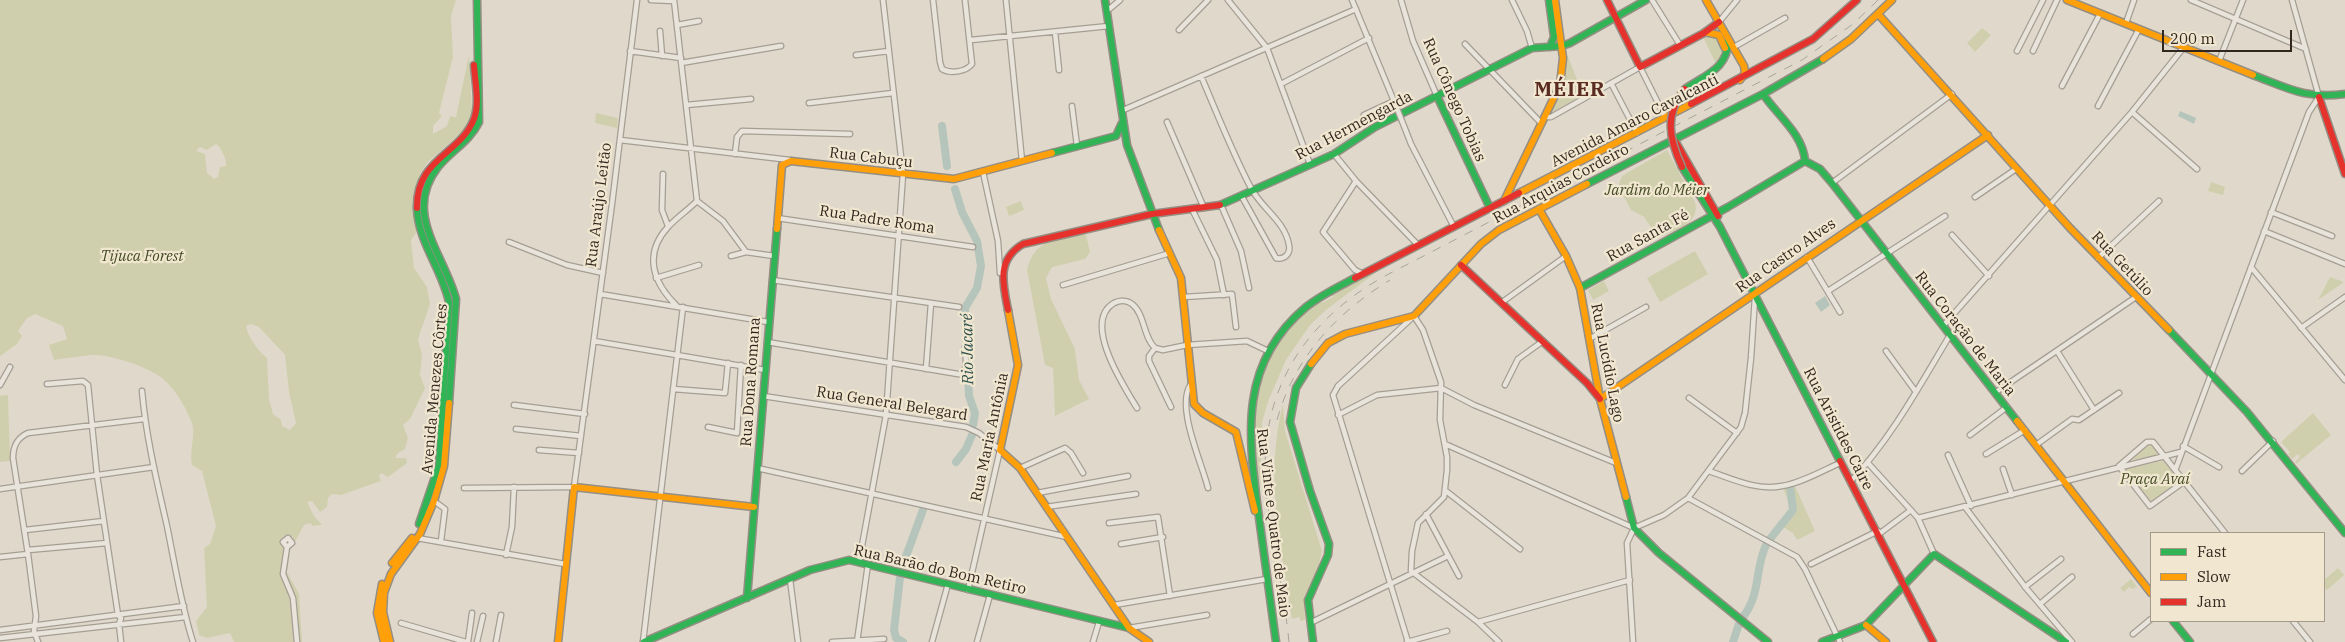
<!DOCTYPE html>
<html>
<head>
<meta charset="utf-8">
<style>
  body { margin:0 }
  #map { position:relative; width:2345px; height:642px; overflow:hidden; background:#e0d9cb; font-family:"IBM Plex Serif",serif }
  canvas { display:block }
  .legend { position:absolute; left:2150px; top:532px; width:175px; height:90px; box-sizing:border-box; background:#f1e7d0; border:1px solid #a59a89; margin:0; padding:6px 9px; list-style:none; font-size:15px; color:#32271e }
  .legend li { display:flex; align-items:center; gap:10px; height:25px }
  .legend b { width:25px; border:1px solid #a59a89 }
  .scale { position:absolute; left:2162px; top:30px; width:130px; height:22px; box-sizing:border-box; border:2px solid #32271e; border-top:0; padding-left:6px; font-size:15px; line-height:18px; white-space:nowrap; color:#32271e; -webkit-text-stroke:4px #f1e7d0; paint-order:stroke }
</style>
</head>
<body>
<div id="map">
<canvas width="2345" height="642"></canvas>
<ul class="legend">
<li><b style="height:6px;background:#30b455"></b>Fast</li>
<li><b style="height:6px;background:#ff9f0a"></b>Slow</li>
<li><b style="height:6px;background:#e5322d"></b>Jam</li>
</ul>
<div class="scale">200 m</div>
</div>
<script>
const c = document.querySelector('canvas').getContext('2d');
c.lineJoin = 'round';
function fill(path, color) { c.fillStyle = color; c.fill(path, 'evenodd'); }
function trace(path, color, width, dash) { c.strokeStyle = color; c.lineWidth = width; c.lineCap = dash ? 'butt' : 'round'; c.setLineDash(dash || []); c.stroke(path); }
function label(font, color, halo, rows, align = 'center') {
  c.font = font + ' "IBM Plex Serif",serif'; c.lineWidth = 4.5; c.setLineDash([]); c.textBaseline = 'middle'; c.strokeStyle = halo; c.fillStyle = color; for (const [text, x, y, turn = 0] of rows) {
    c.save(); c.translate(x, y); c.rotate((+turn || 0) * Math.PI / 180); c.textAlign = isNaN(turn) ? turn : align; if (halo) c.strokeText(text, 0, 0); c.fillText(text, 0, 0); c.restore();
  }
}
fill(new Path2D(`
  M0,0H456L451,16L453,57L439,113L442,116L433,126V134L447,126L450,116L456,117L469,55L472,110L470,119L465,129L428,162L420,173L415,200L416,233L411,240L414,268L427,287L430,304L418,339L422,355L420,375L425,388L410,419L403,425L408,438L405,449L398,453L395,458H406L407,463L388,477L381,473L379,476L381,481L341,495L332,494L328,498L327,507L320,512L312,501L307,502L314,516L322,525L312,526L311,523L304,525L290,551L287,572L299,594L302,642H234L230,633L207,638L199,635L196,621L207,607L204,548L210,544L216,526L202,471L192,465C189,450 196,435 192,423C186,407 173,385 159,376C145,366 109,354 92,355C80,356 67,358 54,360L49,345L67,339L63,326L35,314L27,318L18,331L22,336L17,344L0,356ZM216,144C221,147 227,160 226,166L220,167L218,177L214,179L207,173L205,154L196,151L200,147L207,150ZM251,324L259,327L285,355L289,392L296,423L290,430L282,426L281,420L273,414L269,399L267,358C258,351 248,337 246,326Z
  M1982,28L1991,35L1975,52L1967,43Z
  M1708,35L1718,37C1723,46 1728,57 1716,64L1703,37Z
  M1565,49L1583,95L1551,113L1565,83Z
  M596,113L618,118L617,128L595,123Z
  M1667,150L1695,202C1701,224 1674,230 1658,238L1644,217L1631,210L1618,186L1622,176Z
  M2211,182L2225,187L2223,195L2208,191Z
  M1021,201L1024,210L1009,216L1006,207Z
  M1083,234L1086,235L1090,252L1085,259L1052,267L1046,278L1051,299L1075,349L1079,380L1089,399L1055,416L1053,368L1045,365L1027,270C1035,238 1055,240 1083,234Z
  M1695,251L1708,274L1660,302L1647,278Z
  M1382,268L1327,309L1310,325L1286,360L1269,399L1262,422L1260,497C1246,409 1247,361 1319,301L1322,303L1333,297L1331,294Z
  M2330,277L2344,282L2318,300Z
  M1604,281L1609,291L1593,300L1588,290Z
  M8,395L10,461L0,462V396Z
  M1283,404L1285,431L1322,551L1318,568L1304,597L1305,620L1300,621V617L1292,619C1281,547 1264,476 1283,404Z
  M2313,413L2331,435L2296,464L2295,462L2300,457L2298,454L2292,459L2288,454L2290,452L2281,442Z
  M2149,445L2154,446L2159,456L2130,460Z
  M2162,461L2168,463L2179,481L2152,503L2125,469Z
  M1794,484L1815,531L1797,540L1793,533L1780,525L1792,510L1783,488Z
  M2338,568L2344,575L2327,590L2324,587V580Z
  M2131,579L2137,587L2132,589L2129,587L2124,592L2120,588Z`), '#cfcfae');
fill(new Path2D(`
  M2180,111L2196,118L2194,124L2178,116Z
  M1825,296L1830,305L1821,312L1815,303Z`), '#b6c5bb');
trace(new Path2D(`
  M942,126L947,166
  M955,189L962,212L977,241L981,266L977,288L965,308L969,396L975,413L973,425
  M956,462L966,449L972,435
  M1770,539L1793,510L1790,487
  M902,567L923,510
  M900,577L894,630L896,638L903,642
  M1743,617C1762,592 1754,568 1767,543
  M1733,642L1739,624`), '#b6c5bb', 8);
const street = new Path2D(`
  M651,0L674,1
  M674,0L697,201
  M933,0L940,62L942,69C950,74 966,72 972,64L965,0
  M1006,0L1022,161
  M1228,0L1267,48L1310,164
  M1352,0L1396,106
  M1401,0L1413,41L1437,96
  M1512,0L1527,31L1532,48
  M1652,0L1680,45
  M2191,0L2306,49
  M1107,11L1120,0
  M1719,22L1737,0
  M2126,23L2134,0
  M677,25L699,21
  M1179,30L1208,0
  M660,31L662,56
  M1055,32L1059,70
  M971,40L1109,26
  M1465,44L1541,123
  M1734,47L1785,18
  M630,51L681,58
  M2017,51L2043,0
  M2033,51L2057,0
  M856,55L889,51
  M2219,61L2243,0
  M681,63L781,46
  M1201,76C1217,113 1232,152 1251,188C1262,209 1285,221 1289,245C1291,254 1284,260 1276,258L1241,195
  M1611,83L1637,133
  M1281,84L1369,38
  M2062,86L2100,14
  M809,103L893,93
  M686,105L751,99
  M1072,106L1077,146
  M2098,106L2139,29
  M1121,111L1356,9
  M2132,112L2197,169
  M1364,115L1394,101
  M1544,117H1551L1640,67L1665,117
  M1402,121L1411,144L1454,227
  M1167,122L1204,208
  M620,140L790,160
  M735,154L737,137L742,131L850,134
  M1334,154L1356,181L1418,245
  M983,172L998,241L1000,273
  M663,174L662,210L668,226
  M1356,181L1323,232L1355,270L1363,274
  M1832,183L1952,94
  M1975,197L2016,169
  M697,201L723,221L746,252L774,256
  M1221,205L1241,251L1249,288
  M1192,209L1217,260L1224,295
  M2271,212L2332,236
  M777,218L973,247
  M2264,231L2345,264
  M1952,235L1989,276
  M509,242L567,265L603,273
  M731,256L746,252
  M1807,257L1840,312
  M2098,258L2159,201
  M2251,267L2345,380
  M656,278L699,265
  M772,280L959,307
  M1063,285L1170,253
  M1828,291L1945,216
  M600,294L768,322
  M1184,297L1232,294L1236,327
  M1501,303L1566,256
  M677,306C653,283 643,254 668,227C676,218 688,210 697,201
  M1943,326L2132,112L2184,47
  M2301,328L2345,297
  M1591,338L1646,307
  M594,341L765,370
  M767,342L964,375L966,362L965,347
  M1155,348L1149,356V361L1171,407
  M1886,351L1916,392
  M2057,351L2094,410
  M926,369L931,303
  M47,384L83,381L88,385L97,475L118,615L121,618L119,624L121,642
  M1191,384C1175,406 1202,463 1208,488
  M0,385L10,367
  M1505,385L1518,359L1543,341
  M673,389L725,393L728,363
  M142,391C146,437 157,482 167,526C175,565 181,605 193,642
  M1996,392L2136,297
  M763,396L966,427L979,433L1000,450L968,590
  M1689,398L1737,433
  M514,405L585,414
  M1137,408C1125,388 1081,322 1114,303C1120,300 1127,300 1132,304C1145,314 1143,337 1155,348L1163,350L1187,345L1247,341L1268,351
  M1338,415L1377,395L1441,388L1474,405L1616,463
  M708,427L737,433L741,365
  M516,429L581,436
  M1970,435L2007,407
  M1445,444L1634,528
  M2036,445L2072,419L2079,420L2119,393
  M2183,446L2219,467
  M539,450L579,453
  M1986,454L2025,430
  M1948,455L1971,506
  M1868,463L1918,518L1934,554
  M2119,466L2147,442H2153L2225,533
  M2119,466L2150,506L2185,481
  M757,468L1067,537
  M1020,468L1065,448L1071,453L1083,473
  M2176,468L2309,112L2319,97L2292,0
  M2003,469L2012,495
  M1709,471C1732,479 1757,491 1782,486C1801,483 1822,471 1840,463
  M2242,471L2273,441
  M1850,482C1891,439 1920,385 1950,335
  M464,488L574,487L612,204L637,0
  M0,489L154,467
  M1446,491L1520,549
  M1037,493L1128,476
  M1688,498L1797,557L1805,569L1840,642
  M434,501L445,509L441,541
  M1046,507L1136,494
  M1965,507L2026,588L2072,642
  M1426,514L1459,576
  M1918,518L2181,452
  M1109,523L1158,517L1170,596
  M1634,528L1664,515L1688,498L1741,427L1745,413L1751,358L1755,297
  M25,530L104,521
  M1879,534L1911,510
  M417,538L565,564
  M1121,544L1163,537
  M287,547L283,542L288,538L292,543L287,547L283,574L293,598L297,642
  M28,550L107,543
  M506,555L512,527L514,487
  M0,557L28,554
  M859,562L886,415L903,174L883,0
  M1811,564L1878,531
  M790,579L798,642
  M2025,587L2061,559
  M2040,604L2072,577
  M1114,605L1267,579
  M2293,621L2310,642
  M1478,622L1630,580
  M401,623L466,642
  M1310,623L1448,556
  M1129,628L1207,615
  M0,630L184,606
  M2133,634L2151,619
  M0,638L186,617
  M38,642L34,631L36,616L28,554L13,458C13,446 17,438 28,433L144,419
  M468,642L472,613
  M477,642L483,616
  M496,642L501,615
  M643,642L683,307
  M832,642L884,639
  M857,642L868,564
  M932,642L948,584
  M977,642L990,595
  M1093,642L1099,622
  M1407,642L1447,631
  M1408,642L1333,395L1338,386L1414,316L1423,330L1441,382L1440,420L1447,457V470L1444,497L1418,523L1412,551L1411,571L1478,622L1499,642
  M1633,642L1627,543L1634,528`);
const fast = new Path2D(`
  M1105,0L1127,145L1159,230
  M1549,0L1554,37L1550,47
  M2253,75C2290,89 2305,99 2345,94
  M1685,89C1705,75 1729,68 1728,40
  M1763,94C1777,115 1803,134 1805,161
  M1437,96L1490,208
  M1052,153L1116,136L1122,123
  M1805,161L1820,169L1832,183L2017,421
  M1682,167L1720,227L1840,461
  M1587,184L1763,94L1823,59
  M1220,205L1334,154L1375,127L1532,48L1562,46L1570,43L1646,0
  M417,208C418,242 442,269 449,302L439,465L419,524
  M1580,288L1728,207L1805,161
  M2169,330L2247,412L2345,533
  M1311,364L1296,388L1290,422L1310,491L1329,544L1328,555L1308,600L1313,642
  M449,403L456,299C444,254 402,213 438,167C451,151 470,141 479,122L477,0
  M1626,497L1634,528L1659,553L1768,642
  M747,598L777,229
  M2173,621L2190,642
  M644,642L810,570L849,560L1129,628
  M1276,642C1270,598 1264,554 1258,510C1248,433 1239,363 1306,307C1321,295 1338,287 1355,278
  M1822,642L1866,625L1934,554L2066,642`);
const slow = new Path2D(`
  M1706,0L1744,66L1745,73L1740,80
  M2067,0L2253,75
  M1878,14L2070,228L2169,330
  M1705,32L1719,35L1725,48
  M1823,59L1851,39L1892,0
  M1519,193L1691,104
  M1504,201L1560,85L1563,58L1555,0
  M1539,209L1566,256L1580,288L1600,399L1626,497
  M777,229L782,165L791,161L954,179L1052,153
  M1159,230L1181,278L1194,404L1203,413L1236,432L1255,511
  M1008,310L1018,365L1000,450L1020,468L1129,628L1149,642
  M1311,364L1328,343L1345,334L1414,316L1481,244L1499,230L1587,184
  M1600,399L1988,135
  M2017,421L2151,593
  M392,563L412,538
  M382,584L377,613L384,642
  M1866,625L1886,642
  M390,642L383,612L384,593L391,574L420,534L434,501L444,466L449,403
  M558,642L574,487L754,507`);
const jam = new Path2D(`
  M1607,0L1640,67L1704,33L1719,22
  M2319,97L2345,174
  M1691,104L1813,39L1857,0
  M1674,139L1718,216
  M417,208C416,158 460,155 474,119C480,103 475,82 474,65
  M1461,265L1587,383L1600,399
  M1355,278L1519,193
  M1008,310C1003,284 996,260 1023,244L1152,214L1220,205
  M1840,461L1933,642`);
trace(street, '#a59e94', 7);
trace(fast, '#958e84', 9);
trace(slow, '#958e84', 9);
trace(jam, '#958e84', 9);
trace(street, '#e8e4dc', 4.5);
trace(fast, '#30b455', 6);
trace(slow, '#ff9f0a', 6);
trace(jam, '#e5322d', 6);
trace(new Path2D(`
  M1277,420C1294,358 1336,313 1390,280
  M1289,642C1284,590 1271,540 1266,488C1258,394 1302,323 1383,277L1802,60L1853,24L1878,0`), '#a8a39c', 1, [9, 9]);
const streetBridge = new Path2D(`
  M1396,106L1402,121`);
const jamBridge = new Path2D(`
  M1682,167C1669,139 1664,114 1685,89`);
trace(streetBridge, '#a59e94', 7, []);
trace(jamBridge, '#958e84', 9, []);
trace(streetBridge, '#e8e4dc', 4.5);
trace(jamBridge, '#e5322d', 6);
label('15px', '#32271e', '#f1e7d0', [
  ["Rua Cônego Tobias",1454,100,66],
  ["Avenida Amaro Cavalcanti",1635,121,-27],
  ["Rua Hermengarda",1354,126,-28],
  ["Rua Cabuçu",871,158,7],
  ["Rua Arquias Cordeiro",1561,184,-28],
  ["Rua Araújo Leitão",599,205,-83],
  ["Rua Padre Roma",877,220,9],
  ["Rua Santa Fé",1648,236,-29],
  ["Rua Castro Alves",1786,256,-35],
  ["Rua Getúlio",2122,264,47],
  ["Rua Coração de Maria",1965,334,52],
  ["Rua Lucídio Lago",1607,363,79],
  ["Rua Dona Romana",751,382,-86],
  ["Avenida Menezes Côrtes",435,389,-85],
  ["Rua General Belegard",892,404,9],
  ["Rua Aristides Caire",1838,429,63],
  ["Rua Maria Antônia",990,437,-78],
  ["Rua Vinte e Quatro de Maio",1273,523,83],
  ["Rua Barão do Bom Retiro",940,570,13]
]);
label('italic 15px', '#444c26', '#f1e7d0', [
  ["Jardim do Méier",1657,191],
  ["Tijuca Forest",142,257],
  ["Praça Avaí",2155,480]
]);
label('italic 16px', '#2e504d', '#f1e7d0', [
  ["Rio Jacaré",968,349,-91]
]);
c.letterSpacing = '1px';
label('bold 20px', '#5a2c21', '#f1e7d0', [
  ["MÉIER",1570,90]
]);
c.letterSpacing = '0px';
</script>
</body>
</html>
